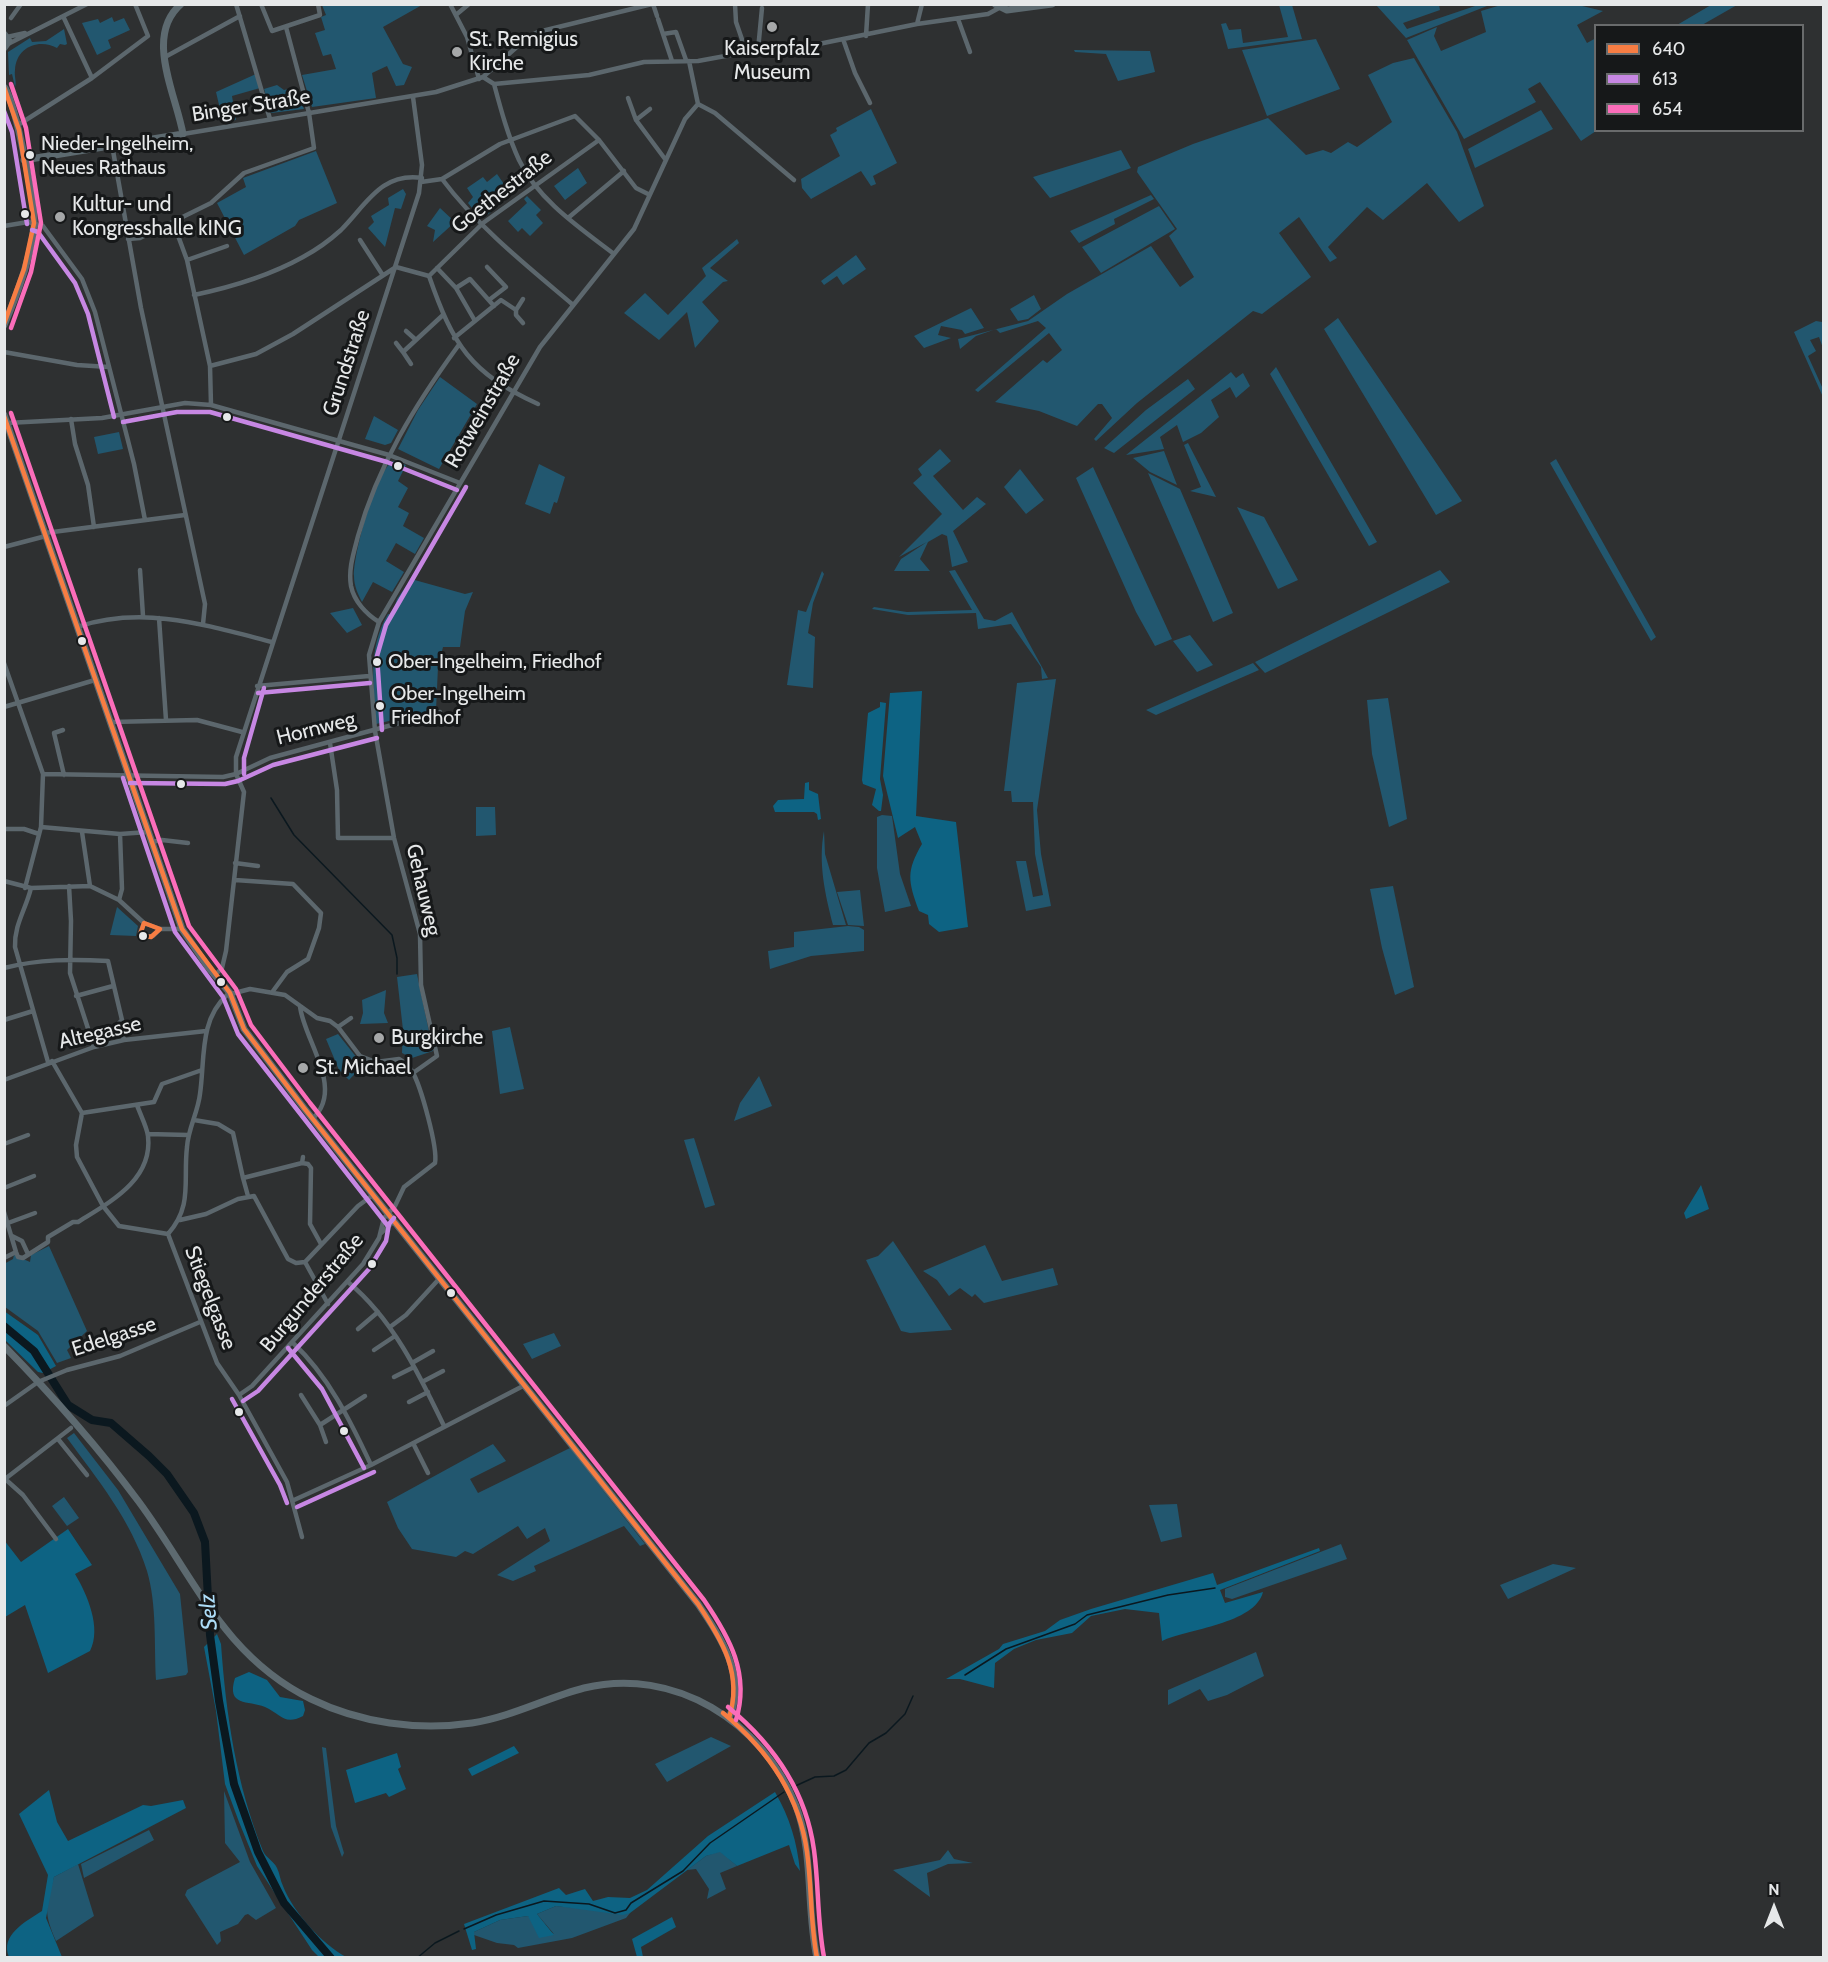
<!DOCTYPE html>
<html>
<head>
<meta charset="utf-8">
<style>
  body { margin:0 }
  #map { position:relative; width:1828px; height:1962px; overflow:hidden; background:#2e3031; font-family:Cabin,sans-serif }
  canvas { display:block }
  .frame { position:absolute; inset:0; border:6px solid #e6e8e9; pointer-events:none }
  .legend { position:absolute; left:1594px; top:24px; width:210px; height:108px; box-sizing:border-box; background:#161819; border:2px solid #696b6c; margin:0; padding:8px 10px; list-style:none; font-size:18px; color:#e6e8e9 }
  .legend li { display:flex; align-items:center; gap:12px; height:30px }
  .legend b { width:30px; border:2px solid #696b6c }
  .north { position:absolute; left:1744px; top:1878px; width:60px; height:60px; -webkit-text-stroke:4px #161819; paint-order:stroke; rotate:0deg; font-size:16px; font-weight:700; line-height:24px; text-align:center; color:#e6e8e9 }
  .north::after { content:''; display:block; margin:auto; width:21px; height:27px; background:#e6e8e9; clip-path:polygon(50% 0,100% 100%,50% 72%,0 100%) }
</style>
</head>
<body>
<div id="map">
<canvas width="1828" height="1962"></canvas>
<div class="frame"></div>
<ul class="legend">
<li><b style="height:8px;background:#f77d43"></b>640</li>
<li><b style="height:8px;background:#c787e3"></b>613</li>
<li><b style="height:8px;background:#fb6dba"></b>654</li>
</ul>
<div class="north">N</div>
</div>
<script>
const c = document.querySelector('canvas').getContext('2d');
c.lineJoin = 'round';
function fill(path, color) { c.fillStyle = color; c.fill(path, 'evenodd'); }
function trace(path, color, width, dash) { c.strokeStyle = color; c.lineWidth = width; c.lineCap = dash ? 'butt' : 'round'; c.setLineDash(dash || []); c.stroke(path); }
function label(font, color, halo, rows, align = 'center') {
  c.font = font + ' Cabin,sans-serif'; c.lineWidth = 6; c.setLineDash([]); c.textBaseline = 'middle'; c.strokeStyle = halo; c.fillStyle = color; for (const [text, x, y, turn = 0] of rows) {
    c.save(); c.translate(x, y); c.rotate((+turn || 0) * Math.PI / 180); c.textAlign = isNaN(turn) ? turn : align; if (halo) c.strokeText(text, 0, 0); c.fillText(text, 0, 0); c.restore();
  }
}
fill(new Path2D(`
  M322,5H422L383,27L403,64L412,67L404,85L396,86L387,66L372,73L376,98L312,107L302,75L336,69L331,54L323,56L315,33L325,30L321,17L326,15Z
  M1279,5H1292L1302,39L1228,49L1221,24L1226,23L1229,30L1241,29L1243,43L1288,37Z
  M1376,5H1439L1440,10L1403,23L1407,29L1478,5L1487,6L1406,38Z
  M1501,5H1578L1603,11L1577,25L1587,43L1596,38V131L1581,141L1540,82L1528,89L1536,102L1464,139L1407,40L1437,27L1434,36L1441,51L1486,32L1481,11Z
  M1711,5H1737L1702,25H1677Z
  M112,17L114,22L124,18L130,30L108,40L111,48L97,55L82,23L98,19L100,23Z
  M64,29L67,44L65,45L60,44L57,48C39,38 16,47 15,70C14,76 17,83 15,87L12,74L9,75L8,52L30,38L32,42L46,41Z
  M1316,39L1340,89L1267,116L1242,50Z
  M1074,50L1150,51L1155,72L1118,81L1106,54L1075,52Z
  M1414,58L1457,132L1484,206L1459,222L1427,183L1383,220L1367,207L1328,247L1337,258L1330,262L1299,217L1279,233L1311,277L1262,314L1253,311L1137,403L1096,441L1094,439L1112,418L1102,404H1098L1077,426L1039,411L995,402L1043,360L1047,363L1062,350L1049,333L978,392L975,390L1046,328L1038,321L1000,333L996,329L976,336L960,349L958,339L1028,321L1067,294L1151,246L1180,287L1194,277L1169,236L1177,229L1137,172L1138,167L1193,144L1268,118L1306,155L1323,150L1331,153L1348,142L1357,147L1392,122L1368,75L1393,63Z
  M256,74L260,88L232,96L236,120L223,122L216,92Z
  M277,85L284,90L296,87L304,109L271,113L264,89Z
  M871,109L897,163L873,176L876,184L871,186L861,171L811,199L802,188L801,179L840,156L830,135L837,131L836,128Z
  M1541,110L1553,129L1475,168L1468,149Z
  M1121,150L1131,168L1050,198L1033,177Z
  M316,151L337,203L299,220L295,226L244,255L217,203L246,187L243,178Z
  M578,168L587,183L565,200L554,186Z
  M497,174L506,187L489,200L495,209L483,218L478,212L482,208L478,203L472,208L468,203L473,197L467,188L483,177L487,182Z
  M403,189L406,194L401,209L395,208L385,247L368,228L374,222L371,216L389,205L388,198Z
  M1151,195L1154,199L1114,219L1115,224L1079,243L1070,231Z
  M527,196L541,210L536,215L543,223L530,236L522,228L518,232L508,221L527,203L524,199Z
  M1159,206L1175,229L1101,273L1082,247Z
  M440,208L455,222L433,242L435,230L427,226Z
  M737,239L739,243L710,268L728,281L723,282L702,302L719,321L695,348L687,312L659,340L624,313L645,293L668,315L706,276L702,268Z
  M856,255L866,269L843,285L837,276L824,285L821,281Z
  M1034,295L1041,309L1028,319L1018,321L1010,309Z
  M971,308L984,328L965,334L962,330L941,326L938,335L951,338L924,348L914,336Z
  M1338,318L1462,501L1436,515L1324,329Z
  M1816,321L1822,322L1823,348L1819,337L1810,340L1816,351L1808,356L1823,389V397L1794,332Z
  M1276,367L1377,542L1369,546L1270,374Z
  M1231,372L1236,378L1243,373L1250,386L1236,398L1230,387L1211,400L1219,417L1201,433L1183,442L1177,425L1160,437L1164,449L1126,455Z
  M440,377L477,404L439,469L398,449L418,410Z
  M1188,379L1195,389L1114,453L1104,448L1146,410Z
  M374,416L398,430L391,443L385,445L365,439Z
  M119,432L123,449L98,454L94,437Z
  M1188,443L1216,497L1190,491L1201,487L1184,445Z
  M940,449L951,461L933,476L963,510L977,497L986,504L953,531L968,562L952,567L947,536L942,534L928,542L920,559L930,571H894L901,559L927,542L899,557L942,514L913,483L922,475L918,469Z
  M1164,451L1177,485L1150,472L1133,458Z
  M1556,459L1656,637L1651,641L1550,463Z
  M394,461L406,465L398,481L408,488L398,507L409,513L403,526L424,538L415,554L396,543L386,561L404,572L392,592L373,582L362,602C358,594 354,586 354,576C353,556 376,467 394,461Z
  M539,464L565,477L557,503L554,502L550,514L525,504Z
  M1093,467L1172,639L1155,646L1136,612L1076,478Z
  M1020,469L1044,500L1026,514L1004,487Z
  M1148,473L1180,489L1233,613L1213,622Z
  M1237,507L1264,517L1298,580L1278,589Z
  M955,570L984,619L995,621L1012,612L1048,678L1042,679L1041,667L1011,624L978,629L976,613L908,615L872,609L874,607L907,612L972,610L949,571Z
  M1440,570L1450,582L1265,673L1255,662Z
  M822,571L824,574L813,603L808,633L815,637L813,688L787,685L798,610L806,612Z
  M411,579L465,594L473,592L465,611L460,647H443L438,667L436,710L376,724C374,686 367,649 388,614L392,615L397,599Z
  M353,608L362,625L347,633L330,613Z
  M1190,635L1213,665L1197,672L1173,641Z
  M1253,663L1259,670L1156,715L1146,710Z
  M1056,679L1037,810L1041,854L1051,906L1026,911L1016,861H1026L1033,897L1043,895L1035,854L1033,802H1012L1011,791H1004L1017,683Z
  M1388,698L1407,819L1389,827L1372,754L1367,700Z
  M476,807H495L496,835L476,836Z
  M882,815L892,816L900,874L911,906L885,912L877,868V817Z
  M824,831L825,854L846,925H833C825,894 818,863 824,831Z
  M1393,886L1414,987L1395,995L1382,948L1370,889Z
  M860,890L864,926L848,925L837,892Z
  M117,907L138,926L136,936L110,935Z
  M848,926L859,927L864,930V951L811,956L770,969L768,951L794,947V932Z
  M417,974L433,1051L412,1058L402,1053L403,1030L397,977Z
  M386,990L384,1013L388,1023L360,1024L363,1013L362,1000Z
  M510,1027L524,1089L500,1094L492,1031Z
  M338,1034L357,1058L366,1062L349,1080L339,1070L326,1039Z
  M759,1076L772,1106L734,1121L740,1103Z
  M694,1138L715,1205L705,1208L684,1140Z
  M893,1241L952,1330L910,1333L901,1331L866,1260L878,1256Z
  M985,1245L1002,1281L1053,1268L1058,1285L984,1303L975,1294L972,1297L960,1288L949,1296L937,1280L923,1271Z
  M49,1246L87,1331L67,1350L71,1358L57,1363L38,1331L5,1307L4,1264L13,1259L14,1255L30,1262L31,1255Z
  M554,1333L561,1346L532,1359L523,1344Z
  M74,1433L118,1490L180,1594L188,1672L186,1675L156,1680C154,1644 157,1605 147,1571C131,1520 98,1480 67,1438Z
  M493,1444L506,1461L470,1479L478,1493L570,1448L645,1544L640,1546L624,1526L534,1566L536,1571L513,1581L497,1575L550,1541L545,1528L527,1539L518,1526L473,1554L465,1551L456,1557L412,1549L398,1528L387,1502Z
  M64,1497L79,1518L67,1526L52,1506Z
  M1177,1504L1182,1537L1161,1542L1149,1505Z
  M1341,1544L1347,1559L1232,1599L1225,1597V1589Z
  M1553,1564L1576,1568L1508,1599L1500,1585Z
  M1256,1652L1264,1676L1227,1695L1208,1701L1200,1689L1168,1705V1690Z
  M711,1737L731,1746L667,1782L655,1764Z
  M322,1747L326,1748L336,1826L344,1853L342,1857L331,1827Z
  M224,1791L250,1862L276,1908L256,1920L248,1914L245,1915L238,1924L220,1932L221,1941L217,1945L185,1895L187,1890L240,1862L225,1843Z
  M149,1830L154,1840L84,1878L81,1864Z
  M948,1850L954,1859L973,1863L948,1864L927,1873L930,1897L893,1870L940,1860Z
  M720,1851L737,1866L720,1873L726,1889L707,1899L709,1889L696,1869L687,1870L706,1856Z
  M78,1864L94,1916L56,1941C44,1913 45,1907 54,1877Z
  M556,1906L630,1913L626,1918L572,1938L518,1948L514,1945L497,1943L474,1935V1932L500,1920L528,1916L554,1934L537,1914Z`), '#22576f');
fill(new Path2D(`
  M922,691L916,816L956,822L968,927L939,932L929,924L928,915L919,911C908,881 906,871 922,844L915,827L898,838L883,776L890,693Z
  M880,702L886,703L880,779L883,795L881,811H879L872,805L876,789L863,784L862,780L868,713L880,707Z
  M809,782V790L818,794L821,819L818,820L817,814L814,812H775L773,806L778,800L804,799L805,783Z
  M1701,1185L1709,1209L1686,1219L1684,1213Z
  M4,1311L38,1335L56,1366L43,1373L38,1372L5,1340Z
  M68,1529L92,1565L75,1574C87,1594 102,1628 90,1651L48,1673L25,1605L5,1617L4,1540L21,1562Z
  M1319,1548L1320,1551L1220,1590L1225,1603L1263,1592C1255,1624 1187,1629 1162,1641L1159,1613L1125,1609L1091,1616L1072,1633L1036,1640L1014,1649L995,1663L994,1688L960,1679H946L999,1649L1003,1644L1045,1631L1060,1620L1091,1609L1213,1573L1217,1585Z
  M217,1634L221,1644C226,1714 236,1784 263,1851C266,1858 274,1861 277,1868C280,1874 280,1880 283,1886C293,1912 322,1944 346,1957H319L312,1950L257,1866L239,1822L225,1784L216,1711L204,1647Z
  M249,1672L267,1680L280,1697L303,1701L305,1710L303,1716C284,1726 281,1714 265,1707C248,1700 226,1707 235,1678Z
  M514,1746L519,1753L472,1776L468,1769Z
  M397,1753L401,1767L398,1769L406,1789L389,1797L386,1793L355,1803L346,1770Z
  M49,1790L57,1822L68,1841L143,1805L151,1806L183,1800L186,1808L54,1877L46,1918L62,1957H9C0,1935 25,1922 42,1911L48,1875L19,1814Z
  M775,1792C790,1818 797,1842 800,1871L795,1864L789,1845L737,1866L720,1852L706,1856L630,1913L623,1915L556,1906L537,1914L554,1935L539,1938L528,1916L500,1920L474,1932L476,1949L472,1950L464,1924L559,1888L566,1895L585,1889L593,1901L608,1897L630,1898L647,1890L708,1836Z
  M672,1917L676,1927L641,1947L643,1957H637L632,1939Z`), '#0d6383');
trace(new Path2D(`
  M271,798L294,835L392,935L397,958V974
  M965,1675L1006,1649L1075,1624L1087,1615L1168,1595L1215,1588
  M791,1788L815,1777L834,1776L846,1770L869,1743L886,1733L905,1714L913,1696
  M464,1929L496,1915L544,1901L589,1904L615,1913L626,1910L631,1903L683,1871L710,1843L784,1792
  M417,1958L435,1943L459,1931`), '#0b181f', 1.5);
trace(new Path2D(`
  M4,1326L34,1351L68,1405L92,1420L111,1423L149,1456L167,1474L194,1513L205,1542L210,1635L219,1701L234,1784L258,1852L284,1903L331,1958`), '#0b181f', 8);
trace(new Path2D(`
  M236,4L270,119
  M261,4L272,31L320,15L318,4
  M450,4L467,37L479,79
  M653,4L657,16
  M735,4L736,22L746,51
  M457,14L469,4
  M63,16L92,78
  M11,18L21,4
  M658,19L672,61
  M958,19L970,52
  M917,24L922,4
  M663,34L676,32L686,60
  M866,36L868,4
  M7,37L25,33
  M843,39L855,73L870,103
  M8,44L87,4
  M758,50L762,8
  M165,57L240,16
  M689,61L698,104
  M483,77L494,84L589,75L644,62L698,61L758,50L794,49L917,24L988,14L999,8
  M494,84C501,110 508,136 519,160C538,200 580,228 614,254
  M628,98L636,120
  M698,104L715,113L794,180
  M650,109L636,120L665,159
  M18,125L92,78L148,36L135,4
  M183,134L436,92L483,77L528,37L538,32L652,4
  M112,145L141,308L205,604L203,624
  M442,179L500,144L575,116L599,140L636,188L648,194
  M421,182L442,179C478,227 527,266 572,304
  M568,218L624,171
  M173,222L187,260L210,366L211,405
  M4,226L28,222L43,226L82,279L95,312L134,464L145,520
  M128,239L140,238L211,203L244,173L314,148L309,113L286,27
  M360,240L382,274
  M187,260L227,246
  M487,267L506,287L489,300
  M437,268L456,288
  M429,276C453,345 470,373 538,404
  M194,295C232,287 269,276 303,257C316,250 330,240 341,230C366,205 381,172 422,178
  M516,310V315L523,323
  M475,321L456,288L470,279L494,306
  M406,331L416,340
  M454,338L501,300L516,310L523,299
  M396,343L403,352
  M4,352L77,365L109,367
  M411,364L403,352L443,315
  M210,366L256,354L293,334L396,267L429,276L483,223L599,140
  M71,419L75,444L88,485L94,527
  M7,423L102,418L185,403L211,405L389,455L460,483
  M45,533L185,515
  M4,547L46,536
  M140,570L143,616
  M159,618L166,720
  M379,622C366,614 354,601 351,586C348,569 354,552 358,536C378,465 415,405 458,346
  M77,627C143,605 206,625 272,642
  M4,663L43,774L41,827L25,888
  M257,686L369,676
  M4,707L95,680
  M111,722L197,720L242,732
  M63,730L54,733L64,775
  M330,743L337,790L338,838H394
  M43,774L223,777L236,774L270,758L440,712
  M41,827L120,834L148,832
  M4,829H24L39,834
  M82,832L90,886
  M152,842L162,840L188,843
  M235,863L258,866
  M235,880L293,884L321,913L319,928L308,959L287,972L273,991
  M4,881L31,888L90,886L119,900L144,923L160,929H182
  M69,886L71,921L70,973L94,1047
  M31,888C26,909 14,925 15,947L48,1062
  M119,900L122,889L120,834
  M144,923L140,933L143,937L153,936L160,929
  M4,968C39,959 73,959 108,961L122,1020L119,1023L124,1040
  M215,975L222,968L226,951L244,792L236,774V757L419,193L422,165L413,97
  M76,996L113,986
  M300,1006C303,1039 346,1089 312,1119
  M4,1020L33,1011
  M338,1027L351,1018
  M52,1061L82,1113
  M413,1073L437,1056L421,985L420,934L394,838L375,731L369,655L379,622L540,347L634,229L685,119L698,104
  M4,1080L94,1047L124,1040L206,1031
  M82,1113L76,1145L77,1157L103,1206L119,1226L168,1234
  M82,1113L154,1102L162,1084L202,1070
  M194,1120L218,1124L233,1133L243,1178
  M148,1134L188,1135
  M4,1144L28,1135
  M303,1157L302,1163L308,1164L311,1168L310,1224L321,1244
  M4,1188L34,1176
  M248,1196L243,1178L302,1163
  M4,1212L16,1252L18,1257L23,1258L48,1242V1237L73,1222H78C110,1202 153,1180 148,1136C147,1127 140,1114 137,1105
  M180,1220L206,1214L238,1199L254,1196L288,1259L296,1263L305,1262L358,1206L373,1195
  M8,1223L35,1213
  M381,1233L394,1221
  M168,1234C193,1206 183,1181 187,1147C188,1129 198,1112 200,1094C205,1060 199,1020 227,995L250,989L285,995L317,1018L330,1021L338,1027L360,1056L376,1062L399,1059C404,1062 409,1066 412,1071C421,1086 438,1148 435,1163L404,1187L395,1206L384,1218L379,1238L363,1264L252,1386L239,1395
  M168,1234L217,1363L239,1395L287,1482L302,1537
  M12,1236L22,1241L28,1254
  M4,1258L16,1252
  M305,1262L328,1304
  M348,1282C393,1319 419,1374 444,1426
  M390,1327L406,1315L439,1279
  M358,1329L378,1312
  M293,1343C328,1375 351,1422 371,1465
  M374,1350L395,1336
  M412,1363L433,1351
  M394,1377L414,1367
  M422,1382L443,1371
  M301,1395L320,1425L326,1442
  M409,1402L428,1392
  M4,1406L38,1382L67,1370L120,1356L200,1322
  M320,1425L365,1396
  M58,1439L87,1475
  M413,1443L428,1473
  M4,1478L23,1495L56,1539
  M5,1479L71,1428
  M294,1500L371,1465L525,1385`), '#5c676d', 4.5);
trace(new Path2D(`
  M995,4L1007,10L1052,4
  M4,34L9,41L4,48
  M24,160L183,134C176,94 144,36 181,4
  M4,325C17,295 30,259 34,228C36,206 16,106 5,88
  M4,415L182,929L208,967L230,993L244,1029L304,1108L698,1604C721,1638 747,1676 729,1718
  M4,1346C52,1395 98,1447 139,1502C193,1575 224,1657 311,1699C360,1723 418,1731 472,1723C511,1717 546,1698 584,1688C674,1666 763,1722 796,1806C814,1854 806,1908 817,1958`), '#5d6a70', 7);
trace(new Path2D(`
  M4,87L19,130L34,223L24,269L4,324
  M4,416L182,929L230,993L244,1029L304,1108L698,1604C722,1640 743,1674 729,1718
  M144,923L160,929L151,937L140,935Z
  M723,1713C767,1749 799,1794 807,1852C812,1887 810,1922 817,1958`), '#f77d43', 4.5);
trace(new Path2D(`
  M4,111L12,132L27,224
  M32,230L38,232L75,283L88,314L114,417
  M123,422L177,412H210L387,462L457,490
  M258,693L370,683
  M382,730L377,656L386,625L466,487
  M244,774V758L264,688
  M123,778L175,932L223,997L238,1034L388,1226
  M130,783L225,784L238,781L273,765L377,738
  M288,1348L322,1389L364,1468
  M232,1399L280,1485L287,1503
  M243,1401L258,1391L369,1269L386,1241L389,1224L394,1218
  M297,1507L374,1472`), '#c787e3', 4.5);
trace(new Path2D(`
  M11,328L31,272L41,223L26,128L11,84
  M11,413L189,926L236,989L251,1025L310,1103L704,1600C730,1638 750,1674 736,1720
  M728,1707C773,1744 806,1791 814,1850C819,1886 817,1921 824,1957`), '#fb6dba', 4.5);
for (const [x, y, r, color] of [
  [772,27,6,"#a6a8a9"],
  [457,52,6,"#a6a8a9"],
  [30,155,5,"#e6e8e9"],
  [25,214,5,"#e6e8e9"],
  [60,217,6,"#a6a8a9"],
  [227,417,5,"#e6e8e9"],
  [398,466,5,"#e6e8e9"],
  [82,641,5,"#e6e8e9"],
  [377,662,5,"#e6e8e9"],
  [380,706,5,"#e6e8e9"],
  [181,784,5,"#e6e8e9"],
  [143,936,5,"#e6e8e9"],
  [221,982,5,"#e6e8e9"],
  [379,1038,6,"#a6a8a9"],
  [303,1068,6,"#a6a8a9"],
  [372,1264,5,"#e6e8e9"],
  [451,1293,5,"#e6e8e9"],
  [239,1412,5,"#e6e8e9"],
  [344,1431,5,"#e6e8e9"]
]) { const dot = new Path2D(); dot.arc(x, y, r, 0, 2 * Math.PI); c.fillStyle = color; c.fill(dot); trace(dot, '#161819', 2); }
label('20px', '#e6e8e9', '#161819', [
  ["Nieder-Ingelheim,",41,144],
  ["Neues Rathaus",41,168],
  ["Ober-Ingelheim, Friedhof",388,662],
  ["Ober-Ingelheim",391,694],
  ["Friedhof",391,718]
], 'left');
label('21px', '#e6e8e9', '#161819', [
  ["St. Remigius",469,40],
  ["Kirche",469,64],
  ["Kaiserpfalz",772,49,"center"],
  ["Museum",772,73,"center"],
  ["Kultur- und",72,205],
  ["Kongresshalle kING",72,229],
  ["Burgkirche",391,1038],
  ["St. Michael",315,1068]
], 'left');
label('21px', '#e6e8e9', '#161819', [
  ["Binger Straße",251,106,-9],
  ["Goethestraße",502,192,-38],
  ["Grundstraße",347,363,-72],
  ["Rotweinstraße",483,411,-60],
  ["Hornweg",316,729,-14],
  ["Gehauweg",423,890,77],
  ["Altegasse",100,1033,-13],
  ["Burgunderstraße",312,1293,-50],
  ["Stiegelgasse",210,1298,69],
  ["Edelgasse",114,1337,-18]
]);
label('italic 22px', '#adddf8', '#161819', [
  ["Selz",209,1612,-94]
]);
</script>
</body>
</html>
